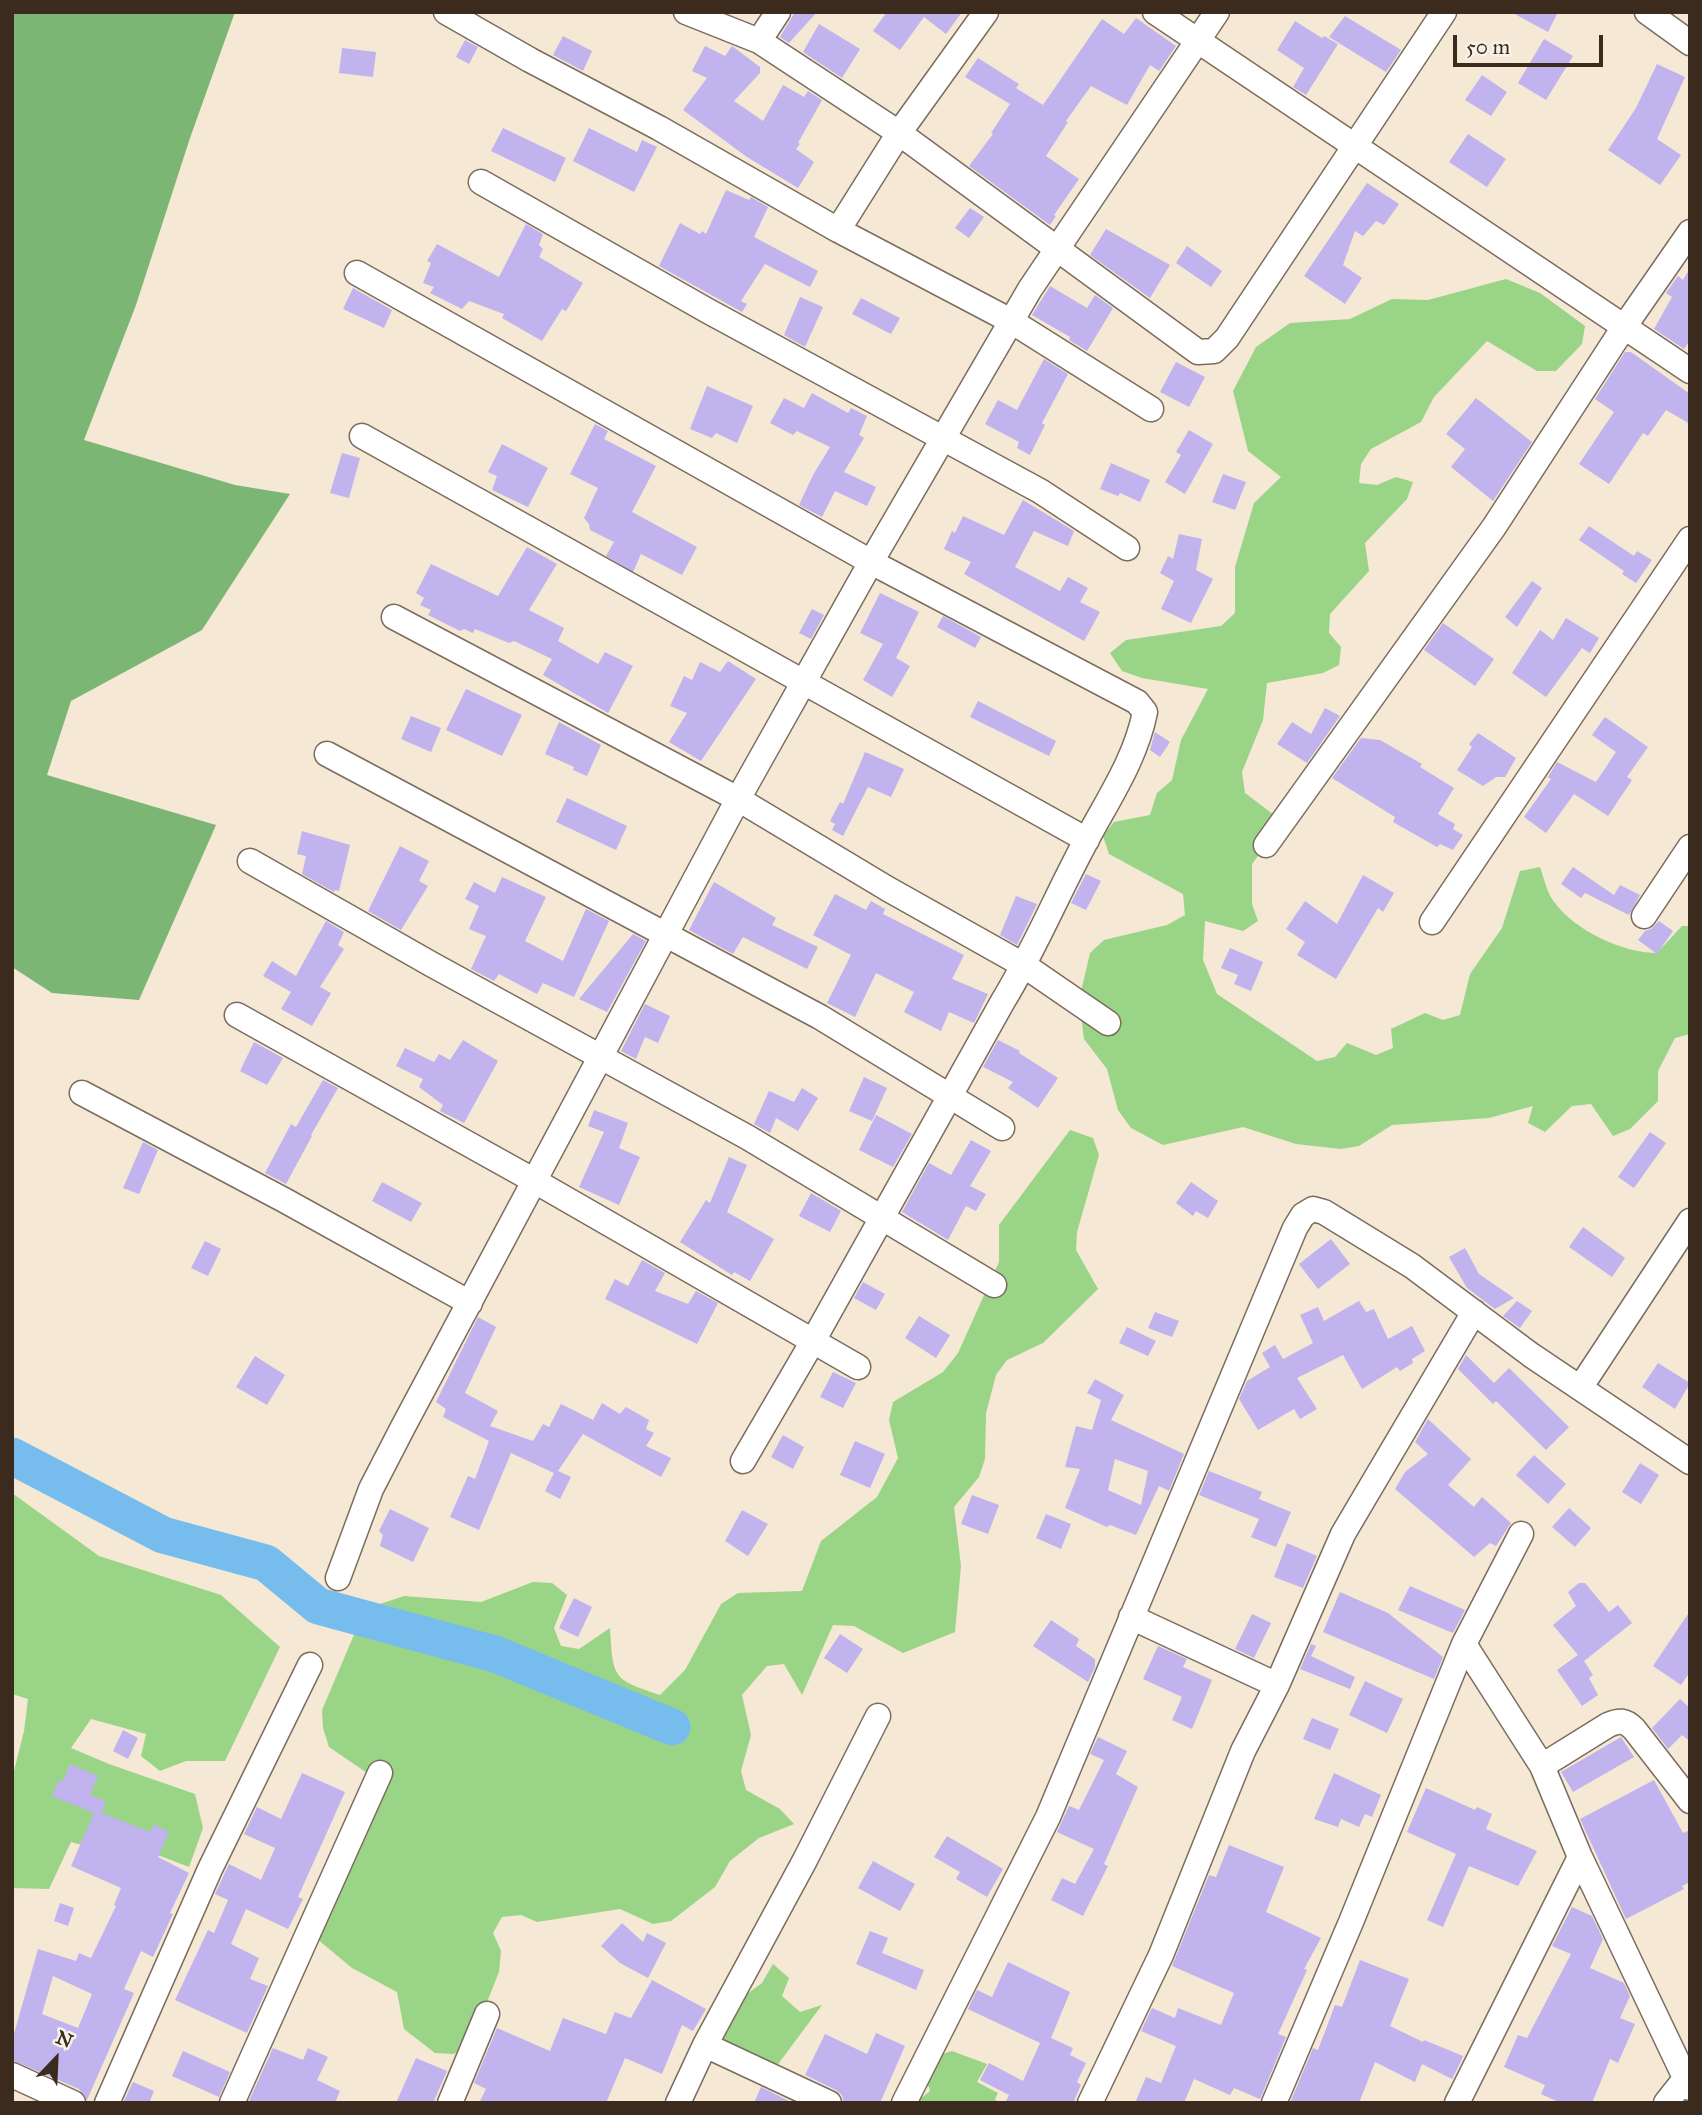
<!DOCTYPE html>
<html>
<head>
<meta charset="utf-8">
<style>
  body { margin:0 }
  #map { position:relative; width:1702px; height:2115px; overflow:hidden; background:#f5e8d4; font-family:"IM FELL Great Primer",serif }
  canvas { display:block }
  .frame { position:absolute; inset:0; border:14px solid #3b2a1e; pointer-events:none }
  .north { position:absolute; left:21px; top:2024px; width:70px; height:70px; -webkit-text-stroke:5px #f7f3e8; paint-order:stroke; rotate:23deg; font-size:19px; font-weight:700; line-height:28px; text-align:center; color:#3b2a1e }
  .north::after { content:''; display:block; margin:auto; width:24px; height:32px; background:#3b2a1e; clip-path:polygon(50% 0,100% 100%,50% 72%,0 100%) }
  .scale { position:absolute; left:1453px; top:35px; width:150px; height:32px; box-sizing:border-box; border:4px solid #3b2a1e; border-top:0; padding-left:9px; font-size:21px; line-height:24px; white-space:nowrap; color:#3b2a1e; -webkit-text-stroke:5px #f7f3e8; paint-order:stroke }
</style>
</head>
<body>
<div id="map">
<canvas width="1702" height="2115"></canvas>
<div class="frame"></div>
<div class="north">N</div>
<div class="scale">50 m</div>
</div>
<script>
const c = document.querySelector('canvas').getContext('2d');
c.lineJoin = 'round';
function fill(path, color) { c.fillStyle = color; c.fill(path, 'evenodd'); }
function trace(path, color, width, dash) { c.strokeStyle = color; c.lineWidth = width; c.lineCap = dash ? 'butt' : 'round'; c.setLineDash(dash || []); c.stroke(path); }
fill(new Path2D(`
  M1506,279L1540,293L1585,326L1582,344L1556,371H1537L1487,341L1434,397L1421,422L1371,449L1361,464L1359,483L1377,485L1396,477L1413,482L1407,499L1365,543L1369,571L1330,614L1329,633L1341,647L1339,665L1323,673L1267,683L1263,720L1242,772L1245,793L1274,815L1275,833L1252,864V904L1258,921L1243,931L1205,921L1203,960L1217,994L1317,1061L1335,1057L1347,1043L1376,1055L1393,1048L1391,1029L1425,1013L1443,1020L1460,1015L1470,974L1502,928L1520,871L1540,867C1544,878 1547,894 1555,903C1576,931 1623,953 1657,953L1682,926H1690V1034L1675,1038L1658,1071V1101L1630,1129L1613,1136L1591,1104L1572,1106L1545,1132L1528,1123L1533,1106L1489,1118L1392,1125L1359,1146L1341,1149L1296,1144L1243,1127L1163,1145L1131,1128L1118,1110L1107,1069L1084,1039L1079,1000L1090,953L1104,940L1167,925L1185,915L1183,894L1109,854L1103,836L1114,822L1150,815L1157,793L1172,780L1181,740L1208,689L1142,678L1122,671L1110,653L1126,640L1221,626L1235,613V567L1254,503L1281,477L1248,451L1233,391L1256,347L1290,323L1350,319L1392,299L1428,300Z
  M1070,1130L1093,1138L1099,1155L1077,1232L1076,1250L1098,1289L1043,1343L1007,1360L996,1375L986,1413L985,1459L979,1477L954,1507L961,1566L955,1632L903,1653L854,1626L833,1625L802,1695L784,1664L767,1666L742,1695L751,1735L741,1771L746,1790L780,1809L794,1824L759,1838L730,1861L715,1887L671,1921L653,1924L620,1909L537,1922L521,1915L502,1917L493,1933L501,1951L499,1972L471,2042L454,2054L435,2053L404,2029L397,1992L352,1968L316,1938L379,1781L329,1747L323,1728L322,1710L365,1609L404,1596L481,1602L533,1582L552,1583L567,1595L554,1628L561,1646L579,1649L610,1628C613,1678 612,1679 660,1695L685,1670L721,1604L738,1593L802,1591L821,1541L877,1497L898,1458L889,1420L893,1402L943,1372L958,1353L999,1262V1225Z
  M12,1493L99,1556L221,1595L280,1647L225,1761H186L160,1771L141,1756L146,1734L91,1719L71,1748L109,1764L195,1794L203,1828L189,1867L132,1845L125,1856L71,1842L49,1889L12,1888V1779L24,1731L28,1699L12,1694Z
  M773,1964L789,1978L782,1996L800,2012L822,2005L776,2067L709,2045L739,2000L762,1983Z
  M952,2051L987,2064L977,2082L998,2093L995,2099L998,2103H905L920,2099L930,2091L929,2087L920,2079L936,2056Z`), '#9ad487');
fill(new Path2D(`
  M12,12H235L190,138L136,305L84,440L235,485L290,494L202,630L71,701L47,775L216,825L139,1000L52,993L12,967Z`), '#7bb674');
trace(new Path2D(`
  M12,1456L163,1535L266,1563L318,1606L495,1654L672,1727`), '#76bdee', 37);
fill(new Path2D(`
  M795,12H817L789,43L780,37Z
  M887,12H962L946,34L924,17L900,50L873,31Z
  M1511,12H1558L1548,32Z
  M1345,16L1401,50L1386,72L1329,37Z
  M1136,18L1176,46L1159,71L1150,65L1127,105L1091,86L1066,121L1068,122L1046,156L1079,179L1054,215L1056,216L1050,225L969,166L993,134L991,133L1010,104L965,77L978,58L1019,84L1016,88L1043,105L1102,19L1124,34Z
  M1295,21L1322,38L1324,36L1338,44L1306,95L1293,87L1304,68L1277,50Z
  M819,24L860,49L842,78L803,52Z
  M563,36L592,51L583,71L553,55Z
  M1544,39L1573,56L1546,100L1518,83Z
  M465,40L478,47L469,64L456,57Z
  M705,46L725,56L732,46L760,67V73L734,101L763,121L783,85L804,97L808,91L822,100L798,143L800,144L796,149L814,162L798,188L747,157L683,110L707,78L692,71Z
  M342,48L376,52L373,77L339,73Z
  M1657,64L1685,77L1657,139L1681,155L1660,185L1608,150L1636,108Z
  M1482,75L1507,92L1491,116L1465,100Z
  M503,128L566,158L555,182L491,151Z
  M589,128L637,152L642,140L657,147L634,192L573,161Z
  M1468,134L1506,159L1487,187L1449,162Z
  M1367,183L1399,204L1384,225L1376,221L1363,236L1355,231L1343,265L1362,278L1345,304L1304,276Z
  M726,190L749,200L751,197L768,207L754,237L818,271L810,287L765,264L741,301L747,304L742,312L659,266L680,223L700,234L702,231L706,234Z
  M970,208L984,217L969,238L955,228Z
  M526,224L543,234L539,245L543,249L539,257L583,283L566,311L562,309L542,341L502,318L504,314L469,301L462,309L430,293L434,287L423,283L431,263L427,261L437,244L499,277Z
  M1106,229L1170,265L1150,298L1090,255Z
  M1187,246L1222,271L1211,287L1176,263Z
  M1690,268V340L1684,349L1654,329L1672,297L1666,293L1678,276L1683,280Z
  M1050,286L1087,308L1095,295L1113,308L1087,351L1069,340L1070,337L1032,315Z
  M353,288L392,310L384,328L343,309Z
  M800,297L823,307L805,347L784,335Z
  M861,298L900,318L891,334L852,314Z
  M1625,352H1631L1690,394V424L1666,410L1648,436L1643,433L1609,484L1579,464L1614,412L1595,399Z
  M1044,359L1068,374L1042,423L1045,425L1030,455L1017,448L1019,442L985,424L998,400L1017,410Z
  M1176,362L1205,377L1189,407L1160,392Z
  M707,386L753,406L737,443L716,433L712,438L690,429Z
  M812,393L848,413L851,408L867,416L859,435L864,438L844,472L876,487L867,506L835,491L822,517L799,505L813,475L830,447L797,431L793,435L770,423L784,398L804,408Z
  M1476,398L1532,442L1493,501L1451,467L1465,449L1446,434Z
  M595,424L608,431L604,439L656,466L632,512L697,547L682,575L641,554L633,572L606,556L614,542L590,530L589,524L584,518L598,488L570,474Z
  M1189,430L1213,444L1185,494L1165,482L1181,455L1176,452Z
  M502,444L548,468L528,507L492,490L497,476L488,472Z
  M342,453L360,458L349,498L330,493Z
  M1111,463L1150,480L1140,502L1120,493L1118,496L1100,489Z
  M1223,474L1246,482L1235,510L1212,502Z
  M1023,500L1074,531L1068,546L1034,531L1015,567L1060,591L1068,577L1088,588L1080,602L1100,612L1084,641L964,574L971,562L944,549L952,531L955,533L963,516L1004,535Z
  M1589,526L1634,556L1637,551L1652,560L1636,583L1622,574L1624,571L1579,540Z
  M1179,534L1202,539L1196,570L1213,579L1191,623L1161,609L1174,581L1160,573L1168,556L1173,559Z
  M527,547L557,564L529,610L564,628L558,641L598,664L605,652L633,666L608,713L543,675L552,659L514,641L509,643L475,629L473,633L464,629L460,631L428,615L431,610L420,605L424,598L416,593L431,564L498,596Z
  M1532,581L1542,588L1517,627L1505,617Z
  M880,593L919,612L896,658L910,666L892,697L863,680L883,644L860,633Z
  M812,609L824,615L811,639L799,633Z
  M943,616L981,637L975,648L937,627Z
  M1566,618L1599,638L1590,653L1582,648L1546,697L1512,673L1540,630L1553,640Z
  M1443,623L1494,659L1475,686L1424,650Z
  M728,661L756,679L701,761L669,742L687,713L670,706L684,676L692,680L700,662L720,672Z
  M466,689L522,715L502,756L446,730Z
  M978,701L1056,741L1049,756L970,717Z
  M1325,708L1340,716L1307,763L1277,744L1292,722L1311,734Z
  M411,716L441,728L431,752L401,739Z
  M1605,717L1648,747L1627,777L1632,780L1608,816L1574,794L1546,833L1524,817L1551,779L1548,777L1557,762L1596,782L1616,752L1592,735Z
  M559,722L601,745L587,776L573,770L574,767L545,754Z
  M1155,732L1170,742L1160,757L1150,750Z
  M1478,733L1516,758L1505,777H1496L1483,786L1457,770L1472,747L1469,744Z
  M1361,738L1380,740L1422,764L1420,767L1454,788L1438,814L1455,824L1453,829L1463,835L1453,850L1440,844L1437,847L1393,822L1395,817L1332,778Z
  M865,752L904,769L891,797L868,787L843,836L832,830L835,824L830,821L840,802L843,804Z
  M567,798L627,826L616,850L556,822Z
  M302,831L350,845L339,891L335,890L334,892L302,874L306,856L297,854Z
  M400,846L429,861L419,881L428,886L401,930L368,911Z
  M1573,867L1614,895L1620,885L1640,895L1629,915L1585,893L1581,898L1561,884Z
  M1086,874L1101,881L1086,910L1071,903Z
  M1363,875L1394,893L1383,912L1378,908L1336,979L1297,955L1305,942L1286,929L1305,901L1337,924Z
  M502,877L546,897L525,941L563,961L586,909L609,921L574,997L543,983L537,994L499,974L494,981L471,969L486,936L469,929L479,906L465,899L474,882L495,893Z
  M714,882L776,918L772,925L818,947L807,969L743,937L733,954L689,930Z
  M835,894L866,910L871,901L885,909L883,914L964,955L952,979L988,994L974,1023L949,1012L941,1031L904,1012L914,992L876,973L855,1017L827,1003L851,955L813,935Z
  M1016,896L1037,904L1017,945L1000,935Z
  M326,921L344,932L338,945L344,949L320,987L331,993L312,1026L281,1009L291,992L263,976L272,961L296,976Z
  M1659,921L1673,931L1657,954L1638,940L1645,931L1651,929Z
  M633,934L646,941L607,1012L579,999Z
  M1230,948L1263,962L1251,991L1234,984L1238,975L1221,968Z
  M645,1004L670,1016L658,1043L645,1037L636,1059L621,1051Z
  M463,1040L498,1061L464,1123L440,1111L443,1105L419,1087L423,1079L396,1066L405,1048L434,1062L439,1054L450,1060Z
  M998,1040L1020,1051L1019,1053L1058,1078L1038,1108L1008,1088L1013,1082L983,1067Z
  M254,1042L283,1058L267,1085L240,1071Z
  M864,1077L887,1088L872,1121L849,1111Z
  M323,1080L338,1088L311,1135L312,1136L286,1184L265,1173L291,1124L296,1127Z
  M802,1088L818,1098L798,1131L776,1118L770,1133L754,1124L769,1091L794,1102Z
  M594,1110L628,1123L619,1148L640,1157L619,1205L579,1187L604,1132L588,1126Z
  M876,1115L912,1134L893,1167L859,1150Z
  M1650,1132L1666,1143L1634,1188L1618,1177Z
  M971,1140L991,1151L970,1186L986,1194L976,1211L966,1206L948,1240L902,1212L929,1163L951,1175Z
  M143,1142L158,1150L139,1194L123,1188Z
  M729,1157L747,1165L727,1212L774,1239L750,1281L734,1272L732,1275L680,1242L706,1200L710,1203Z
  M382,1182L422,1203L411,1222L372,1201Z
  M1191,1182L1218,1201L1208,1218L1196,1211L1193,1216L1176,1203Z
  M811,1193L841,1211L830,1232L799,1216Z
  M1583,1227L1625,1258L1612,1277L1569,1247Z
  M1331,1239L1350,1264L1318,1289L1299,1264Z
  M205,1241L221,1249L208,1276L191,1268Z
  M1465,1248L1479,1274L1514,1298L1495,1309L1467,1288L1449,1257Z
  M642,1260L665,1273L655,1291L688,1304L696,1291L718,1303L697,1344L605,1299L615,1279L628,1286Z
  M863,1282L885,1294L876,1310L854,1298Z
  M1359,1301L1366,1312L1374,1309L1388,1339L1412,1326L1425,1351L1412,1359L1413,1363L1400,1371L1397,1367L1362,1389L1343,1355L1297,1378L1317,1409L1300,1419L1294,1409L1258,1430L1239,1399L1247,1381L1270,1367L1262,1353L1275,1345L1283,1359L1313,1343L1300,1315L1318,1307L1324,1321Z
  M1517,1301L1532,1311L1520,1328L1503,1316Z
  M1155,1312L1179,1321L1172,1337L1148,1328Z
  M919,1316L950,1335L936,1358L905,1338Z
  M478,1317L496,1327L465,1393L498,1411L490,1426L533,1441L543,1424L549,1427L561,1404L593,1420L602,1403L620,1414L626,1407L649,1420L646,1429L654,1433L646,1446L671,1458L661,1477L583,1434L558,1471L571,1477L560,1499L545,1491L554,1473L511,1453L479,1530L450,1517L468,1476L475,1479L489,1441L443,1417L446,1409L436,1402Z
  M1127,1327L1156,1341L1148,1356L1119,1343Z
  M1466,1355L1494,1383L1509,1368L1569,1427L1546,1450L1496,1401L1493,1404L1458,1369Z
  M255,1356L285,1375L267,1405L236,1387Z
  M1658,1363L1690,1383L1675,1409L1642,1387Z
  M833,1372L856,1383L843,1408L820,1397Z
  M1095,1379L1124,1395L1111,1420L1184,1454L1169,1491L1159,1486L1136,1535L1110,1525L1107,1527L1065,1508L1080,1469L1065,1467L1076,1426L1092,1430L1101,1400L1087,1393ZM1115,1459L1148,1471L1141,1505L1108,1490Z
  M1428,1419L1471,1459L1448,1485L1474,1507L1482,1497L1511,1523L1496,1546L1490,1543L1474,1557L1395,1489L1405,1472L1428,1454L1415,1442Z
  M783,1435L804,1447L793,1469L771,1457Z
  M855,1441L885,1454L870,1488L840,1475Z
  M1534,1455L1566,1484L1548,1504L1516,1475Z
  M1640,1463L1659,1475L1641,1504L1622,1492Z
  M1209,1471L1262,1492L1259,1499L1291,1512L1276,1547L1251,1537L1259,1519L1199,1495Z
  M972,1495L999,1505L988,1534L961,1524Z
  M1569,1508L1591,1528L1575,1547L1552,1527Z
  M390,1509L429,1528L413,1562L380,1546L383,1535L379,1531Z
  M742,1510L768,1524L748,1556L725,1541Z
  M1046,1514L1071,1524L1061,1549L1036,1538Z
  M1287,1543L1317,1556L1303,1588L1274,1577Z
  M1579,1583H1585L1609,1612L1618,1605L1632,1623L1584,1661L1593,1675L1589,1678L1598,1695L1582,1706L1557,1670L1578,1655L1553,1625L1576,1606L1568,1592Z
  M1410,1586L1465,1610L1453,1633L1398,1610Z
  M1340,1592L1388,1613L1443,1657L1434,1679L1323,1632Z
  M574,1598L592,1607L578,1637L559,1628Z
  M1690,1611V1672L1681,1685L1653,1666Z
  M1252,1614L1271,1623L1254,1658L1235,1649Z
  M1051,1620L1079,1639L1076,1646L1095,1659V1667L1088,1682L1033,1646Z
  M840,1634L863,1649L847,1673L824,1658Z
  M1311,1644L1316,1646L1311,1656L1355,1677L1350,1689L1300,1669Z
  M1158,1646L1187,1659L1183,1667L1212,1680L1192,1729L1172,1720L1182,1697L1143,1679Z
  M1365,1681L1403,1699L1387,1733L1349,1715Z
  M1680,1699L1690,1708V1741L1682,1735L1668,1749L1652,1728Z
  M1312,1718L1339,1729L1330,1750L1303,1739Z
  M123,1730L138,1738L128,1759L113,1751Z
  M1098,1737L1127,1751L1116,1774L1138,1787L1104,1864L1108,1866L1083,1916L1051,1900L1062,1878L1075,1884L1094,1849L1057,1832L1069,1806L1079,1810L1104,1760L1090,1754Z
  M1621,1737L1634,1757L1573,1792L1561,1772Z
  M70,1764L98,1776L90,1795L106,1801L102,1813L150,1832L154,1824L169,1832L158,1857L189,1873L170,1913L173,1914L153,1957L141,1951L124,1989L134,1993L87,2100L79,2089L12,2060V2041L38,1949L76,1961L79,1953L91,1958L116,1906L114,1905L121,1888L71,1866L94,1813L52,1796L59,1780L63,1781ZM53,1976L92,1994L78,2028L42,2014Z
  M302,1773L345,1792L298,1897L303,1899L288,1929L246,1909L231,1944L259,1958L250,1979L268,1986L247,2033L175,2000L208,1930L214,1933L228,1900L215,1894L229,1864L261,1880L275,1848L244,1834L257,1807L281,1819Z
  M1334,1773L1381,1795L1372,1817L1365,1814L1359,1827L1341,1819L1338,1827L1314,1819Z
  M1654,1780L1683,1833L1690,1830V1882L1682,1886L1684,1889L1626,1919L1580,1819Z
  M1426,1788L1475,1810L1477,1807L1492,1814L1486,1829L1537,1851L1518,1886L1469,1866L1443,1927L1427,1920L1456,1854L1407,1832Z
  M947,1836L1003,1869L987,1897L956,1879L960,1872L934,1857Z
  M1229,1845L1284,1867L1266,1912L1321,1938L1304,1969L1307,1970L1278,2034L1286,2037L1260,2099L1234,2088L1230,2095L1194,2079L1184,2103H1135L1146,2077L1161,2083L1176,2046L1141,2031L1152,2008L1175,2018L1178,2008L1221,2025L1234,1993L1172,1966L1209,1875L1216,1877Z
  M873,1861L915,1884L900,1911L858,1888Z
  M60,1903L74,1908L68,1926L54,1921Z
  M1572,1907L1592,1916L1603,1939L1590,1968L1624,1983L1630,1996L1620,2018L1635,2024L1618,2063L1610,2059L1592,2103H1561L1541,2094L1545,2085L1504,2067L1518,2035L1527,2038L1571,1954L1552,1946Z
  M622,1923L643,1942L647,1933L666,1943L648,1978L620,1963L601,1946Z
  M870,1931L888,1938L882,1953L924,1970L916,1990L856,1964Z
  M1360,1960L1409,1979L1390,2026L1423,2042L1424,2040L1463,2056L1460,2063L1452,2079L1422,2064L1415,2082L1375,2062L1359,2103H1290L1313,2048L1318,2050L1335,2005L1342,2007Z
  M1008,1962L1070,1992L1051,2038L1073,2048L1070,2055L1086,2063L1077,2082L1081,2085L1073,2103H1005L1009,2095L980,2080L989,2063L1023,2081L1040,2043L968,2009L977,1990L992,1997Z
  M652,1980L706,2009L693,2031L682,2025L662,2074L625,2058L606,2103H479L486,2089L474,2083L497,2028L550,2051L563,2018L606,2034L615,2012L631,2018Z
  M876,2033L905,2046L880,2103H844L842,2095L836,2090L805,2075L825,2034L867,2054Z
  M273,2048L303,2060L308,2048L328,2057L317,2080L340,2091L335,2103H248Z
  M183,2051L230,2072L219,2097L172,2076Z
  M416,2058L447,2071L433,2103H396Z
  M133,2082L154,2091L149,2103H123Z
  M761,2087L793,2103H754Z`), '#c1b3ed');
const minor = new Path2D(`
  M446,12L530,60L659,128L838,230L1011,321L1151,409
  M686,12L759,41L899,133L1198,352L1214,351L1227,338L1444,12
  M1155,12L1690,371
  M1647,12L1690,43
  M759,41L778,12
  M481,182L708,311L1040,491L1127,548
  M838,230L899,133L986,12
  M357,273L871,562L1137,702L1145,712C1136,758 1109,798 1087,839C1058,892 1035,949 1003,1001L813,1341L743,1461
  M362,436C602,572 844,706 1087,840
  M394,617L738,799L888,889L1025,966L1108,1023
  M327,754L820,1017L1002,1128
  M1266,845L1494,527L1624,327L1690,232
  M250,861L431,964L747,1137L994,1285
  M1644,916L1690,847
  M1432,922L1690,539
  M237,1015L533,1180L858,1367
  M82,1093L284,1200L470,1303
  M1580,1388L1690,1221
  M338,1578L371,1489L403,1427L738,799L871,562L1030,289L1217,12
  M1131,1617L1277,1685
  M1464,1644L1542,1766L1580,1857L1690,2088
  M1542,1766L1608,1725C1619,1720 1625,1720 1634,1729L1690,1801
  M705,2045L829,2103
  M12,2075L73,2103
  M107,2103L210,1869L310,1665
  M232,2103L380,1773
  M450,2103L487,2014
  M678,2103L705,2045L805,1860L878,1716
  M904,2103L1048,1817L1295,1228L1303,1215L1313,1209L1324,1212L1412,1266L1531,1355L1690,1462
  M1090,2103L1161,1955L1243,1751L1277,1685L1343,1534L1474,1312
  M1274,2103L1351,1922L1464,1644L1521,1534
  M1457,2103L1580,1857
  M1666,2103L1685,2079`);
trace(minor, '#7c6c5e', 27);
trace(minor, '#fff', 24);
</script>
</body>
</html>
